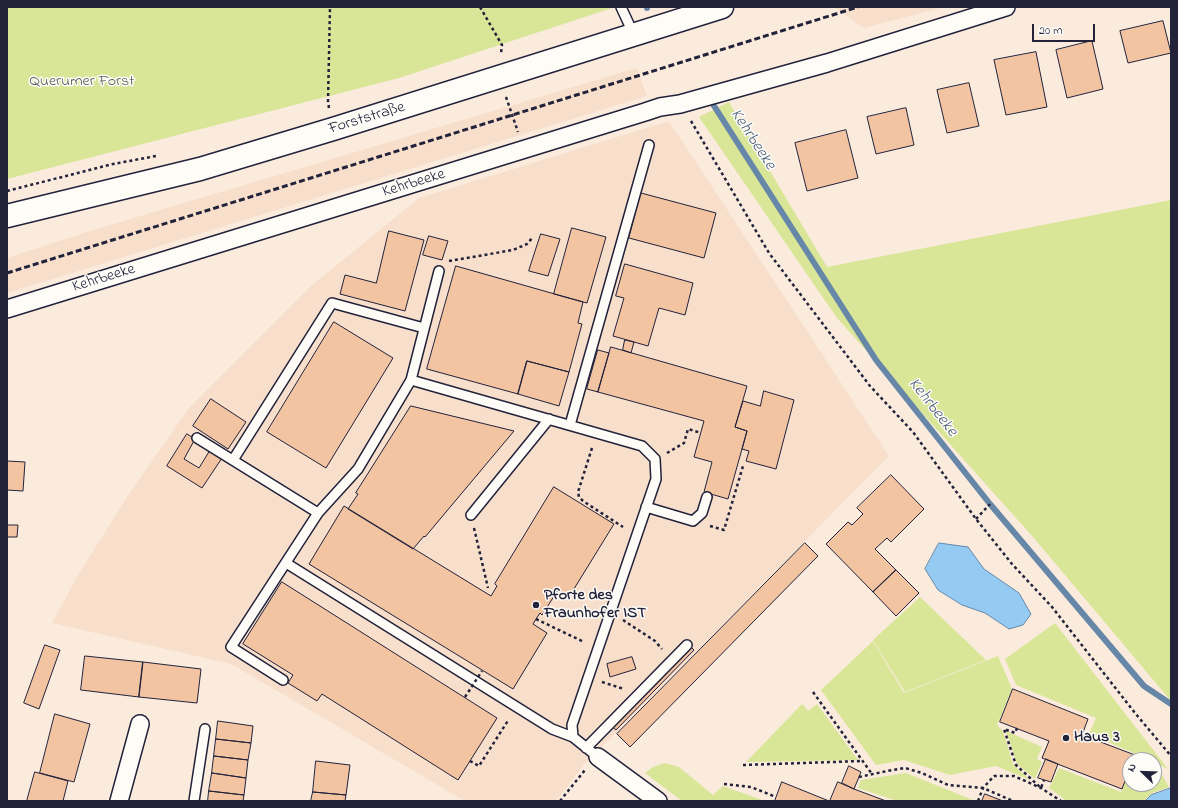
<!DOCTYPE html>
<html>
<head>
<meta charset="utf-8">
<style>
  body { margin:0 }
  #map { position:relative; width:1178px; height:808px; overflow:hidden; background:#faebdd; font-family:"Indie Flower",sans-serif }
  canvas { display:block }
  .frame { position:absolute; inset:0; border:8px solid #22223b; pointer-events:none }
  .north { position:absolute; left:1122px; top:752px; width:40px; height:40px; box-sizing:border-box; background:#fdfcf7; border:1px solid #a5a5ac; border-radius:50%; rotate:293deg; font-size:11px; font-weight:700; line-height:16px; text-align:center; color:#22223b }
  .north::after { content:''; display:block; margin:auto; width:14px; height:18px; background:#22223b; clip-path:polygon(50% 0,100% 100%,50% 72%,0 100%) }
  .scale { position:absolute; left:1032px; top:24px; width:63px; height:18px; box-sizing:border-box; border:2px solid #22223b; border-top:0; padding-left:5px; font-size:12px; line-height:14px; white-space:nowrap; color:#22223b; -webkit-text-stroke:3px #fdfcf7; paint-order:stroke }
</style>
</head>
<body>
<div id="map">
<canvas width="1178" height="808"></canvas>
<div class="frame"></div>
<div class="north">N</div>
<div class="scale">20 m</div>
</div>
<script>
const c = document.querySelector('canvas').getContext('2d');
c.lineJoin = 'round';
function fill(path, color) { c.fillStyle = color; c.fill(path, 'evenodd'); }
function trace(path, color, width, dash) { c.strokeStyle = color; c.lineWidth = width; c.lineCap = dash ? 'butt' : 'round'; c.setLineDash(dash || []); c.stroke(path); }
function label(font, color, halo, rows, align = 'center') {
  c.font = font + ' "Indie Flower",sans-serif'; c.lineWidth = 3; c.setLineDash([]); c.textBaseline = 'middle'; c.strokeStyle = halo; c.fillStyle = color; for (const [text, x, y, turn = 0] of rows) {
    c.save(); c.translate(x, y); c.rotate((+turn || 0) * Math.PI / 180); c.textAlign = isNaN(turn) ? turn : align; if (halo) c.strokeText(text, 0, 0); c.fillText(text, 0, 0); c.restore();
  }
}
fill(new Path2D(`
  M836,7H944L864,28L835,8Z
  M637,68L647,96L7,293V258L90,231Z
  M669,121L889,456L584,765L556,801H465L231,664L52,623L78,575L129,494L189,408L311,286L419,198Z`), '#f8dfcb');
fill(new Path2D(`
  M7,7H615L399,78L7,179Z
  M729,102L827,267L1171,200V701L1033,537L837,318L699,117Z
  M920,597L986,660L905,692L873,640Z
  M1055,623L1168,769L1154,762V760H1150L1089,734L1096,718L1016,685L1005,659Z
  M873,641L904,693L998,656L1012,689L997,725L1003,731L1013,764L1030,780L996,766L950,775L904,760L876,765L821,690Z
  M802,704L808,711L817,704L858,760L746,762Z
  M1006,731L1042,747L1037,759L1042,762L1035,779L1017,764Z
  M665,763L679,767L713,795L723,786L765,801H682L645,773L653,767Z
  M1154,765L1158,767L1169,787L1152,793L1144,801H1065L1063,798L1049,788L1059,768L1121,792L1130,771V784H1154Z
  M906,773L973,800V801H897L858,788L861,780Z`), '#d9e698');
const water = new Path2D(`
  M939,543L968,547L984,569L1019,593L1031,614L1023,625L1009,629L985,613L962,605L938,590L925,569Z
  M1171,788V801H1145L1151,795Z`);
fill(water, '#95cbf3');
trace(water, '#6787a9', 1);
trace(new Path2D(`
  M647,7V8
  M709,98L876,360L990,504L1144,686L1171,704`), '#6787a9', 6);
const building = new Path2D(`
  M1163,21L1171,53L1128,63L1120,31Z
  M1092,41L1103,89L1067,98L1056,50Z
  M1036,52L1047,107L1006,115L994,60Z
  M969,83L979,126L947,133L937,90Z
  M906,108L914,145L876,154L867,117Z
  M846,130L858,178L807,191L795,143Z
  M641,193L716,213L704,258L629,238Z
  M572,228L606,237L587,303L554,294Z
  M389,231L424,240L405,311L340,294L345,275L376,283Z
  M541,234L560,239L548,276L529,271Z
  M429,236L448,241L442,260L423,255Z
  M625,264L693,283L685,315L659,308L648,346L613,336L624,298L616,296Z
  M456,266L583,302L578,323L582,324L569,372L527,361L518,394L427,369Z
  M334,322L393,358L326,468L267,432Z
  M625,340L634,342L631,353L623,350Z
  M611,347L747,386L735,427L747,431L728,499L704,492L712,462L694,457L704,421L598,392Z
  M598,350L609,353L598,392L587,389Z
  M527,361L569,372L559,406L518,394Z
  M764,391L794,400L776,469L746,461L749,451L742,449L747,431L735,427L743,401L760,406Z
  M211,399L246,422L228,449L193,426Z
  M411,406L514,431L425,537L424,536L413,549L348,509L358,494L356,493Z
  M187,434L195,439L184,459L199,468L210,450L222,458L202,488L167,466Z
  M7,461L25,462L23,491L7,490Z
  M891,475L924,509L891,542L887,538L875,549L896,570L873,592L826,544L848,522L852,525L863,514L857,508Z
  M554,487L614,524L569,597L558,590L542,615L540,613L536,619L533,624L547,633L513,689L309,564L344,506L491,596L497,586L495,584Z
  M7,525H18L17,537H7Z
  M805,543L818,556L630,747L617,734Z
  M896,570L919,593L896,616L873,592Z
  M282,582L497,718L458,780L322,694L317,701L288,683L293,675L243,644Z
  M45,645L60,650L39,709L24,703Z
  M689,645L694,650L616,730L610,725Z
  M85,656L143,662L139,697L81,690Z
  M632,657L636,669L610,677L607,664Z
  M143,662L201,669L197,703L139,697Z
  M1013,689L1088,719L1082,735L1135,755L1133,760H1130V768L1122,789L1042,758L1049,741L1000,722Z
  M55,714L90,724L74,782L40,773Z
  M218,721L253,726L251,743L216,739Z
  M216,739L251,743L248,760L214,756Z
  M214,756L248,760L246,778L212,773Z
  M1046,759L1058,764L1051,782L1038,778Z
  M316,761L350,765L346,795L313,792Z
  M849,766L861,772L854,789L842,783Z
  M35,772L68,781L63,801H27Z
  M212,773L246,778L244,795L209,791Z
  M782,782L829,801H775Z
  M838,782L854,789L886,801H830Z
  M209,791L244,795L243,801H208Z
  M313,792L346,795L345,801H311Z
  M985,794L1003,801H982Z`);
fill(building, '#f2c4a1');
trace(building, '#22223b', 1);
const lane = new Path2D(`
  M621,7L634,35
  M411,380L439,271
  M570,425L649,145
  M197,438L318,513
  M233,460L332,303L424,328
  M646,507L693,521L702,513L707,497
  M471,515L549,419
  M286,563L552,729L573,737
  M283,680L231,647L318,513L358,469L411,380L642,446L655,459L656,479L572,725L573,737L598,757
  M586,748L687,645
  M194,801L205,729`);
const street = new Path2D(`
  M7,309L645,112L660,107L680,104L827,63L1006,7
  M598,757L658,801
  M119,801L140,724`);
const secondary = new Path2D(`
  M7,216L200,169L333,129L722,7`);
trace(lane, '#22223b', 12);
trace(street, '#22223b', 20);
trace(secondary, '#22223b', 25);
trace(new Path2D(`
  M480,7L502,45L501,53
  M506,97L518,132
  M329,108L328,102L330,7
  M691,121L769,253L870,386L913,432L976,519L1012,564L1052,607L1135,713L1171,756
  M7,191L113,164L156,156
  M449,261L513,250L527,244L533,237
  M592,448L578,492L579,497L583,501L623,527
  M667,453L684,443L688,429L701,433
  M976,519L990,504
  M710,526L724,530L743,466
  M474,528L488,588
  M536,619L584,642
  M623,620L655,641L662,649
  M602,682L624,689
  M813,692L872,774
  M1017,728L1015,733L1004,729L1016,765L1041,788L1044,780
  M470,761L479,766L509,719
  M743,765L862,761
  M859,777L892,770L905,768L922,773L948,785L983,788L1013,801
  M724,784L751,787L776,797
  M560,801L585,770
  M978,801L983,788L994,776H1014L1041,788L1061,801`), '#22223b', 2.5, [3, 3]);
trace(lane, '#fdfcf7', 9);
trace(street, '#fdfcf7', 17);
trace(secondary, '#fdfcf7', 22);
trace(new Path2D(`
  M7,273L858,7`), '#22223b', 3, [6, 3]);
trace(new Path2D(`
  M465,697L482,671`), '#22223b', 2.5, [3, 3]);
for (const [x, y, r, color] of [
  [536,605,4,"#22223b"],
  [1066,738,4,"#22223b"]
]) { const dot = new Path2D(); dot.arc(x, y, r, 0, 2 * Math.PI); c.fillStyle = color; c.fill(dot); trace(dot, '#fdfcf7', 1.5); }
label('16px', '#595d57', '#fdfcf7', [
  ["Querumer Forst",82,82]
]);
label('16px', '#22223b', '#fdfcf7', [
  ["Forststraße",367,119,-17],
  ["Kehrbeeke",414,184,-17],
  ["Kehrbeeke",104,279,-17]
]);
label('bold 16px', '#22223b', '#fdfcf7', [
  ["Pforte des",544,596],
  ["Fraunhofer IST",544,614],
  ["Haus 3",1074,738]
], 'left');
label('italic 17px', '#4a5d7b', '#fdfcf7', [
  ["Kehrbeeke",752,140,57],
  ["Kehrbeeke",932,408,52]
]);
</script>
</body>
</html>
